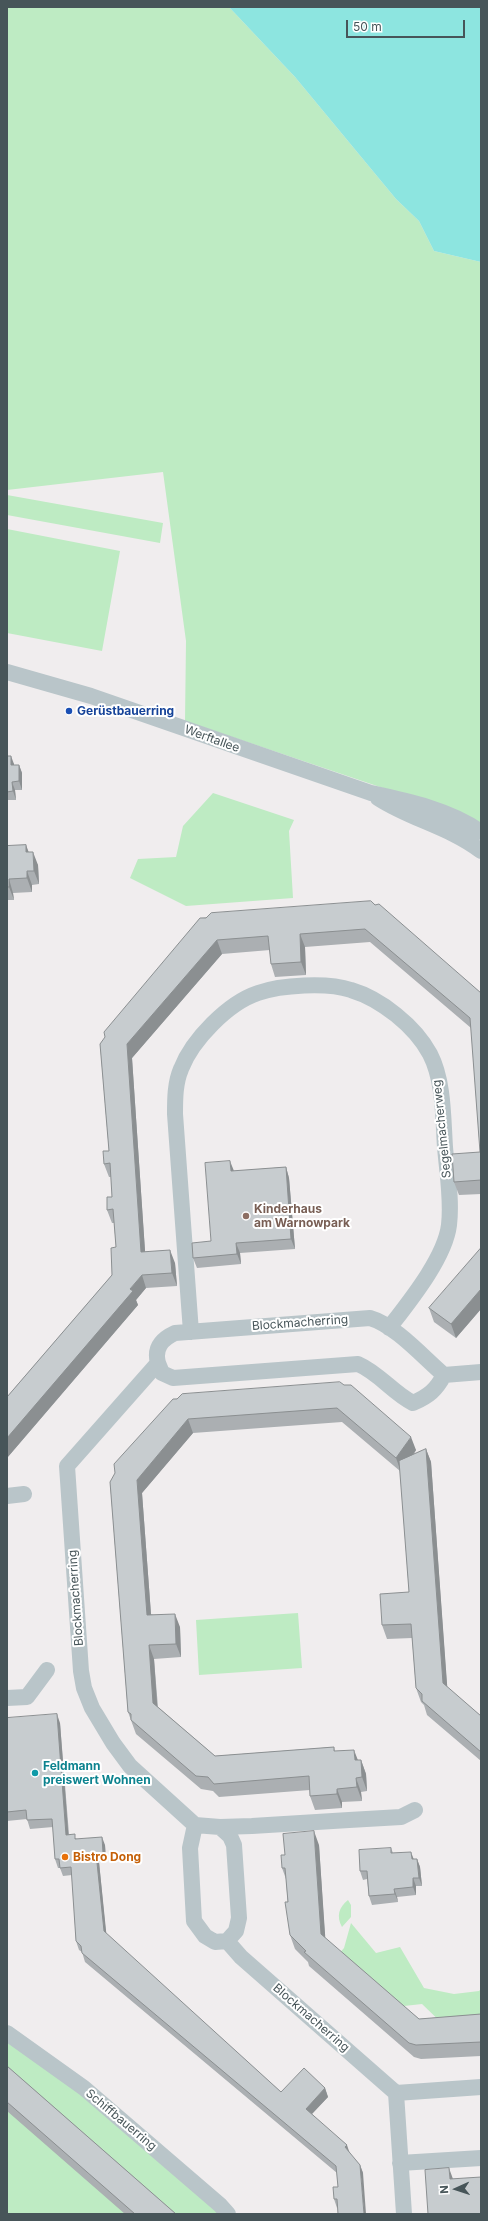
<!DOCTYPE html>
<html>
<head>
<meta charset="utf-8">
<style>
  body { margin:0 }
  #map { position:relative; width:488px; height:2221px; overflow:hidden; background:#f0edee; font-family:Inter,sans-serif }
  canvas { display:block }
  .frame { position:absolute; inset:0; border:8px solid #475559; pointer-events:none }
  .north { position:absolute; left:436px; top:2169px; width:40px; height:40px; -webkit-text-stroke:3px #fff; paint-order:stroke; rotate:267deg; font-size:11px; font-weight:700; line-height:16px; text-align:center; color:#475559 }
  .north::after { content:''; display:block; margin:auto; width:14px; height:18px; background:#475559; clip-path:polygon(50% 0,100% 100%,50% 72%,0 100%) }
  .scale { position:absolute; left:346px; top:20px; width:119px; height:18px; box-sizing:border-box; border:2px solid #475559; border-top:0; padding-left:5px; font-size:12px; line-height:14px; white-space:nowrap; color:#475559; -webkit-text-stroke:3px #fff; paint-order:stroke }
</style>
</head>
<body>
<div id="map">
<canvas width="488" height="2221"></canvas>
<div class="frame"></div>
<div class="north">N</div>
<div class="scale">50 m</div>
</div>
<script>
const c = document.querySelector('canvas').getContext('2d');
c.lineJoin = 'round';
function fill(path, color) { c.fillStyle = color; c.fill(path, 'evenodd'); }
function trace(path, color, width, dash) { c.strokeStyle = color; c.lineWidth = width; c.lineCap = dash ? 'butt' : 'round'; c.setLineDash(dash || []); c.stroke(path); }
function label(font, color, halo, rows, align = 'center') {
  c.font = font + ' Inter,sans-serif'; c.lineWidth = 4; c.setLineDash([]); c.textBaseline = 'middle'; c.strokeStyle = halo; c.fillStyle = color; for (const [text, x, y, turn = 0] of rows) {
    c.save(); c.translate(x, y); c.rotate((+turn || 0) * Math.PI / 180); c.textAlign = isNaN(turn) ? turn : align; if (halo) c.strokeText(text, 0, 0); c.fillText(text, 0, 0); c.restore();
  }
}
fill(new Path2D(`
  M7,7H229L295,77L396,199L419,221L434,251L481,262V825L442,808L185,721L186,641L163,472L7,490Z
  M7,495L163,523L160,543L7,515Z
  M7,529L120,551L102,651L7,633Z
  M213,793L294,820L289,831L293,898L186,906L130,878L138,859L176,857L183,826Z
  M298,1613L302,1668L199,1675L196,1620Z
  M348,1900L351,1905V1917L342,1927C336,1916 339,1907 348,1900Z
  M351,1923L376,1953L400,1947L424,1988L454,1994L479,1991L481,1989V2028L450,2031L422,2004L395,2007L336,1957L344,1948Z
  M7,2033L228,2214H7Z`), '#beebc3');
fill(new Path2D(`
  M229,7H481V262L434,251L419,221L396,199L295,77Z`), '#8de5e0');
trace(new Path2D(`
  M7,672L91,696L371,793C408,801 450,810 481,832
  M378,798C410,819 450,827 481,851
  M191,1332L175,1114C175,1099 175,1083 181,1069C192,1040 228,1003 258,993C281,985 327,982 351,990C381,999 415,1026 430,1054C444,1081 443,1118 445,1147C447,1172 452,1200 449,1225C445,1258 409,1302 389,1328
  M158,1363L162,1373L173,1378L358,1364C379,1373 393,1393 413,1403C429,1396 436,1390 444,1375
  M7,1496L24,1494
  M7,1698L27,1697L47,1670
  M415,1810L401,1817L349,1820L252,1826L220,1827L195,1825L130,1766L113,1743L92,1708L84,1688L81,1671L67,1466L158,1363C154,1348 162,1339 175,1333L370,1318C395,1325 424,1358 444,1375L481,1372
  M195,1825L190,1848L194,1921L205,1936L215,1942L227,1941L236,1931L239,1918L234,1845L230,1836L220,1827
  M227,1941L241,1957L396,2093L404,2214
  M7,2033L84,2088L220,2205L228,2214
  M396,2093L481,2087
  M400,2163L481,2158`), '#b9c5c9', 16);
fill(new Path2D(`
  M7,756L14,764V765H19L22,773V790H15L16,800H7Z
  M7,842L8,846L26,845L28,852L38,865L39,884L32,885V892L13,893L14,900H7Z
  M371,901L481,993V1194L459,1195L454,1182L480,1152L471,1028L370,942L305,947L306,975L275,977L271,964L270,950L222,954L132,1058L145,1252L175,1263L177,1286L146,1288L136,1300L138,1305L7,1458V1397L112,1275L116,1247L114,1223H112L107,1210L112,1197L111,1177H109L104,1164L109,1151L100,1044L200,918Z
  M286,1167L289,1178L295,1249L240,1253L241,1264L197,1268L193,1258L211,1241L234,1171Z
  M481,1248V1309L456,1338L434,1322L429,1308Z
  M344,1385L416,1450L414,1454L426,1449L431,1462L447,1687L481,1716V1761L427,1715L424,1705L421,1702L416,1688L412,1638L387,1639L382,1625L409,1592L400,1471L342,1422L193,1433L142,1493L151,1614L180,1627L181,1657L154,1659L158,1707L215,1756L334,1747L335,1751L358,1760H361L366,1774L367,1791L361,1792L362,1801L342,1802V1808L315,1810L310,1796V1790L219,1797L213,1791L201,1789L136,1734L128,1712L110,1482L173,1399Z
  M7,1718L60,1723L69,1834L77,1839L105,1845L106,1861L99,1862L106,1934L281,2092L325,2088L328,2097L312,2114L360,2165L363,2173L337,2208L334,2199L338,2187L337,2173L85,1962L82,1952L79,1950L76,1941L72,1875L63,1876L60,1868H58L55,1859L53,1827L30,1829L27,1819L7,1821Z
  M319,1845L325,1938L419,2019L481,2014V2056L421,2059L414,2057L309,1966L308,1962L295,1949L290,1935L286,1879L282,1868L285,1855Z
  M391,1848L393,1853L414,1859H417L420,1867L422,1886H416V1895L397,1897L398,1902L372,1905L369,1896L367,1879L363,1880L360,1871Z
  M7,2066L176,2214H125L7,2111Z`), '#abafb2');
fill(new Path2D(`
  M11,756L14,764V773L11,765Z
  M19,765L22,773V790L19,781Z
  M12,782L15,790L16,800L13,791Z
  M26,845L31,858L26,852Z
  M33,852L38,865L39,884L34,871Z
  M27,871L32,885V892L27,878Z
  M9,879L13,893L14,900L9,887Z
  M300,934L305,947L306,975L301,962Z
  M217,940L222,954L132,1058L146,1265L141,1252L127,1044Z
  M230,1161L234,1171H231Z
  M286,1167L289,1178L295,1249L291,1239Z
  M236,1243L240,1253L241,1264L237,1254Z
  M170,1250L175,1263L177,1286L172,1273Z
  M142,1275L146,1288L136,1300L138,1305L7,1458V1438Z
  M481,1289V1309L456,1338L451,1324Z
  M188,1419L193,1433L142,1493L152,1628L147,1615L137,1480Z
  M411,1437L416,1450L401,1472L396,1458Z
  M426,1449L431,1462L448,1697L443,1683Z
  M175,1614L180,1627L181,1657L176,1644Z
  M149,1645L154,1659L158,1717L153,1703Z
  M57,1714L60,1723L69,1843L66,1835Z
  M354,1750L359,1763L355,1760Z
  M361,1760L366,1774L367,1791L362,1777Z
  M356,1778L361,1792L362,1801L357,1787Z
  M337,1789L342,1802V1808L337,1794Z
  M314,1831L319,1845L326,1948L321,1934Z
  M102,1837L105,1845L106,1861L103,1853Z
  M411,1852L414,1860L412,1859Z
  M96,1853L99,1862L107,1940L104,1931Z
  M417,1859L420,1867L422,1886L419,1878Z
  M413,1878L416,1886V1895L413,1887Z
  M394,1889L397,1897L398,1902L395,1894Z
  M325,2088L328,2097L309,2117L306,2109Z
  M347,2145L350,2154L345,2147Z
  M360,2165L363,2173L366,2214H364Z
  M449,2168L453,2179H450Z`), '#8b8f91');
const building = new Path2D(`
  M7,756H11V765H19V781L12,782L13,791L7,792Z
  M26,845V852H33L34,871H27V878L9,879V887H7V846Z
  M371,901L375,905L379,904L481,993V1180L454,1182L452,1154L480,1152L470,1018L365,929L300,934L301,962L271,964L268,936L217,940L127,1044L141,1252L170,1250L172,1273L142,1275L130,1289L133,1291L7,1438V1397L112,1275L111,1248L116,1247L113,1209L107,1210V1197H112L110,1163L104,1164L103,1151H109L100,1044L105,1037L104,1032L200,918H206L211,913Z
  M230,1161L231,1171L286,1167L291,1239L236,1243L237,1254L193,1258L192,1243L211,1241L205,1163Z
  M481,1248V1289L451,1324L429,1308Z
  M340,1382L344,1385H351L411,1437L396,1458L337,1408L188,1419L137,1480L147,1615L175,1614L176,1644L149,1645L153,1703L215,1756L334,1747V1751L354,1750L355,1760H361L362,1777L356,1778L357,1787L337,1789V1794L310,1796L309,1776L214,1784L208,1777L196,1776L131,1720V1714L128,1712L110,1482L115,1473L114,1464L173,1399H177L182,1394Z
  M426,1449L443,1683L481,1716V1752L422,1701V1694L416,1688L411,1624L382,1625L380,1594L409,1592L399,1461Z
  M57,1714L66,1835L75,1834V1839L102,1837L103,1853H96L104,1931L281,2092L304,2068L325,2088L306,2109L347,2145L345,2147L360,2165L364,2214H338L337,2199H334L333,2187H338L336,2166L82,1953L81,1946L76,1941L71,1867L60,1868L59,1859H55L52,1819L27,1820L26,1810L7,1812V1718Z
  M314,1831L321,1934L419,2019L481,2014V2042L416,2045L409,2043L304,1952L306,1951L290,1935L285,1902H288L285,1868H282L281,1855H285L283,1834Z
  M391,1848V1853L411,1852L412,1859H417L419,1878H413V1887L394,1889L395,1894L369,1896L367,1871H360L359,1850Z
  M7,2066L176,2214H135L7,2102Z
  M449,2168L450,2179L481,2177V2214H428L425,2170Z`);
fill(building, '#c7cccf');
trace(building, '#8b8f91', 1);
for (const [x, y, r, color] of [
  [69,711,4,"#1a4fb4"],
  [246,1216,4,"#8d6e63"],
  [35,1773,4,"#0f9aa8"],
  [65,1857,4,"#e8710a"]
]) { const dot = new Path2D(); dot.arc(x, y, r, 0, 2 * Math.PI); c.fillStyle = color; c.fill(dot); trace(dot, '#fff', 1.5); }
label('bold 12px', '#164399', '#fff', [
  ["Gerüstbauerring",77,711]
], 'left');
label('12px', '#475559', '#fff', [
  ["Werftallee",212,739,20],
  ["Segelmacherweg",442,1129,-96],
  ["Blockmacherring",300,1323,-4],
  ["Blockmacherring",76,1598,-94],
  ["Blockmacherring",311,2018,41],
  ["Schiffbauerring",121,2120,40]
]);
label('bold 12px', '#785e54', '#fff', [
  ["Kinderhaus",254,1209],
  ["am Warnowpark",254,1223]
], 'left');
label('bold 12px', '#0d838f', '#fff', [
  ["Feldmann",43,1766],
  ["preiswert Wohnen",43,1780]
], 'left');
label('bold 12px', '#c56008', '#fff', [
  ["Bistro Dong",73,1857]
], 'left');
</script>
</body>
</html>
